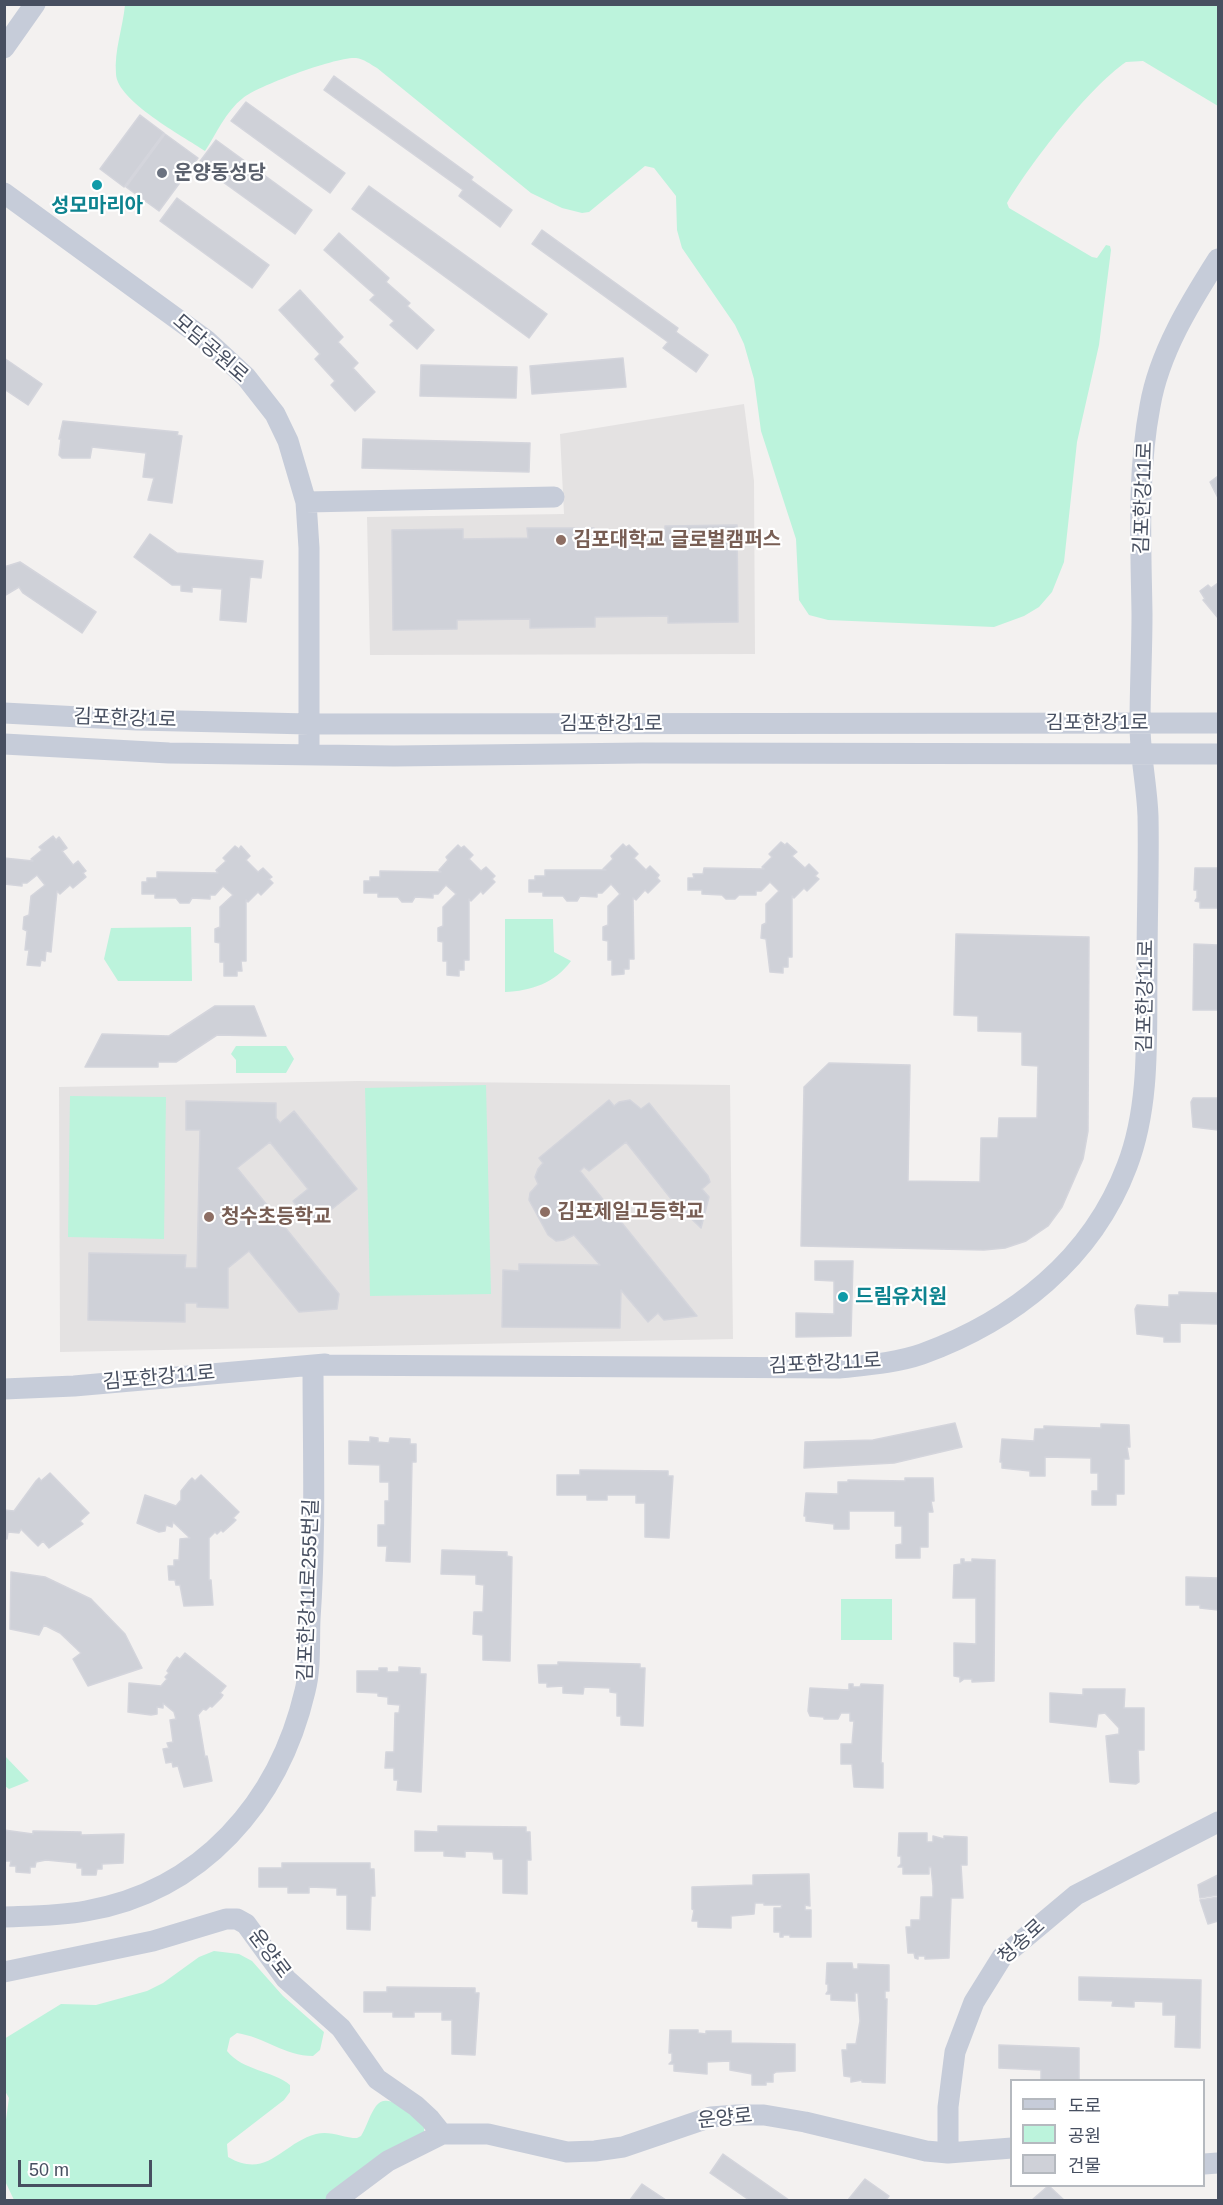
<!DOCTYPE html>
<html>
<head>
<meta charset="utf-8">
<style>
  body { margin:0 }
  #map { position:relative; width:1223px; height:2205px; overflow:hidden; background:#f3f1f0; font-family:Arial,"Noto Sans KR",sans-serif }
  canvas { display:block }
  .frame { position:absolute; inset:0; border:6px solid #474f60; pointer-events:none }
  .legend { position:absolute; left:1010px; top:2079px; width:195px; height:108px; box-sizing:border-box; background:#fff; border:2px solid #b5b9bf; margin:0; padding:8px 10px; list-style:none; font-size:18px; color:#474f60 }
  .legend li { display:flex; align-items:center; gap:12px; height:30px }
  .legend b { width:30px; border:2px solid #b5b9bf }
  .scale { position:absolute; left:18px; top:2160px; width:134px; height:27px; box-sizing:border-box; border:3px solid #474f60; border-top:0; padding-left:8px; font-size:18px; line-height:21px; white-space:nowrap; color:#474f60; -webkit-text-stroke:4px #fff; paint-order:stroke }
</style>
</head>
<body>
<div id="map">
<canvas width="1223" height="2205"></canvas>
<div class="frame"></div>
<ul class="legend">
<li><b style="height:8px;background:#c6ccd9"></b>도로</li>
<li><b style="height:16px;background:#bcf3dc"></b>공원</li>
<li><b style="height:16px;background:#cfd1d8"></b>건물</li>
</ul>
<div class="scale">50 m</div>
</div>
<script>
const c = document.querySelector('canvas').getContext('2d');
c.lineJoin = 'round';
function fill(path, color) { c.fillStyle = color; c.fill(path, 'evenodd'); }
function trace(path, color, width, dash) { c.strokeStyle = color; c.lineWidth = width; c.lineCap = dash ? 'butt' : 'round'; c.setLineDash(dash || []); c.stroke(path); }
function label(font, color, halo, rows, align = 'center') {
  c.font = font + ' Arial,"Noto Sans KR",sans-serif'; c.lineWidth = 4.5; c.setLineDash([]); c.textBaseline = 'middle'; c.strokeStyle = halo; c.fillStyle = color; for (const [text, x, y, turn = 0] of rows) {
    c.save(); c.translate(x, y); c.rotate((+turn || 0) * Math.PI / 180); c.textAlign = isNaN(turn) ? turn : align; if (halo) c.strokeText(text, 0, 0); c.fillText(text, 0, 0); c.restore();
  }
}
fill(new Path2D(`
  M744,404L754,481L755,654L370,655L367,517L564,514L560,434Z
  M358,1081L730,1085L733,1339L60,1352L59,1087Z`), '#e4e2e2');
fill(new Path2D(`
  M125,5H1218V106L1143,61L1126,62C1088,88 1031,163 1007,203L1009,208L1092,257L1097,258L1106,245L1110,246L1111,250L1099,345L1077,442L1064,562L1052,592L1039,607L1024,616L994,627L828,620L809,615L799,600L796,539L761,431L754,379L744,344L735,325L682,248L677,230L676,196L654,168L645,166L589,212L582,213L562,208L531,193L377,68C370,64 364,59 356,58C338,56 257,86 243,98C226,111 216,134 205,151C183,136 117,101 116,74C114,51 123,27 125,5Z
  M505,919H553L554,952L571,961C555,983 531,991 505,992Z
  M191,927L192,981H118L104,959L111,928Z
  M236,1046H286L294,1059L286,1073H236V1060L231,1054Z
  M486,1085L491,1294L370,1296L365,1088Z
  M70,1096L166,1097L164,1239L68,1237Z
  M841,1599H892V1640H841Z
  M4,1756H5L29,1781L9,1789L5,1786Z
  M214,1951L239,1954L252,1961L283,1996L324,2032L320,2050L313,2056C285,2056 264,2037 237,2033L230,2038L227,2051C243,2071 272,2070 290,2085V2092L284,2100L227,2144L228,2157C268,2180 282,2143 316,2134C330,2130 343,2138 357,2138L361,2136C367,2126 370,2114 376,2106C388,2089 414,2117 424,2126V2132L344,2184L325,2200H14L5,2181L4,2134L9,2098L5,2091L4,2039L61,2004L96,2005L147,1991L163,1983L199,1957Z`), '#bcf3dc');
const building = new Path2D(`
  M334,76L473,177L471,180L512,210L500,227L459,196L463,190L324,90Z
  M246,102L345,173L330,193L231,121Z
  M140,115L164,133L124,187L100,169Z
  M165,134L198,158L159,211L126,187Z
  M216,140L312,210L295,234L198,164Z
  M369,186L547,314L529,338L352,209Z
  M177,198L269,265L252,288L160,221Z
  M542,230L678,328L676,332L708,355L696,372L663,348L668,342L532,244Z
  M339,233L389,278L386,282L410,303L407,306L434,330L417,349L390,325L394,321L370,300L375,295L324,250Z
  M300,290L343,337L338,342L358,363L353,368L375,392L355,411L331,385L335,381L315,359L320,354L279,310Z
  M4,358L42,384L28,405L4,389Z
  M623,358L626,387L532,394L530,366Z
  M421,365L517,367L516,398L420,396Z
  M63,421L178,432L177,435L182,436L172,503L148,500L154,478L143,477L146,453L92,447L90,458H62L59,455L61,439H59Z
  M363,439L530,443L529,472L362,468Z
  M1218,476V498L1210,482Z
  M737,525L738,622L668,623V616L595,617V627L530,628V619L457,620V629L393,630L392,530L463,529V539L528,538L527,528H594L593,536L665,535V526Z
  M150,534L177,553L263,561L261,578L250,577L246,622L220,620L222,589L192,587V592L181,591V585H172L134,557Z
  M20,562L96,612L82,633L23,593L19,587L4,596V567Z
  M1218,583V618L1203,600L1205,599L1200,591L1208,585L1211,588Z
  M53,836L56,840L59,837L67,848L62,851L73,865L78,861L86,871L83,873L86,877L73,888L70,885L60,894L57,891L51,952L46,951L45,961L41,960L40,966L27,965L29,950H25L27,931L23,929L24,917L29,915L31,896L45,885L37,875L27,883H22V886L4,884V858L33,861L31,859L42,850L39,847Z
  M781,842L785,845L787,843L797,852L792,856L805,868L809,864L818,873L815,876L819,879L807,891L804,888L794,898L792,896V957H788V967H783V973L770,972L766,939L761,938L762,925L766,923V904L779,891L770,882L761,891H756V895H739L735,899H726L722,895L702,894V890H688V878H694L693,874H703L704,868L764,869L762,867L772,857L769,854Z
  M623,844L626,847L629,845L638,854L634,858L646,870L650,866L659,875L657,878L660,881L648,893L645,890L636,900L633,898L634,959H629V969H624V974L612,975V960H608V941L603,940V927L608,925V906L620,894L611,884L602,893H597V897L580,896L577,901H567L563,896H543V892H529V880H535V876H545V870H606L603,869L613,859L611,856Z
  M458,845L461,848L464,846L473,855L469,859L481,871L486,867L495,876L492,879L495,882L483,894L481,891L471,901L469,899V960H464V970H459V976L447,975V961H443V942L438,941V928L443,926V907L456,894L446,885L438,894H433V898L415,897L412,902H402L398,897H378V893H364V881H370V877H380V871L441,872L439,870L448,860L446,857Z
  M235,846L239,849L241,846L250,856L246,860L258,872L263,868L272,877L269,879L273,883L261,895L258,892L248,902L246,900V961H241L242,971H237V976H224V962H220V943L215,942V929L220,927V907L233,895L223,886L215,895H210V899L192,898L189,903H180L176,898H155V894H142V882H147V878H157V872L218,873L216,870L226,861L223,858Z
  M1195,868H1218V908H1200V902L1195,901L1197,898V890H1194Z
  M956,934L1089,937L1088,1131L1083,1159L1062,1207L1048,1226L1026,1241L1005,1248L984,1250L801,1246L804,1087L829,1063L910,1065L908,1181L980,1182L981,1138H998L999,1118H1037L1038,1066L1022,1065V1032L978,1031V1016L954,1015Z
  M1194,944L1218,945V1010H1193Z
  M215,1006H254L266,1036L217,1035L176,1062H158V1067H85L102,1034L169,1036Z
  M1193,1098H1218V1130L1193,1127L1191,1102Z
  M609,1100L614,1106L619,1102L630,1100L641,1109L649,1103L708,1176L710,1182L702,1189L709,1197L701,1228L672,1200L626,1142L589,1171L584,1167L580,1171L697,1316L664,1320L658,1313L648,1322L621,1290L620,1328L502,1327L503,1270L519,1271V1264L600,1265L574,1235L564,1240L556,1241L548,1235L529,1200L530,1193L538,1184L535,1177L538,1169L543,1163L539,1158Z
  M186,1101L276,1103V1118L280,1123L294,1111L357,1189L312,1225L293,1201L308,1189L270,1142L237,1168L339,1294L337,1309L299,1312L249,1251L228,1268V1308L197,1307V1303H185V1322L88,1320L89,1253L186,1255L185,1268H197L200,1130H186Z
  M815,1261H853L851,1336L796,1337V1313L834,1314V1281L815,1280Z
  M1179,1292L1218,1293V1324L1180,1323V1342H1164V1337L1137,1334L1135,1309L1137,1305L1169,1307V1295H1179Z
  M955,1423L962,1447L894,1463L804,1468L805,1442L873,1440Z
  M1101,1424L1129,1425L1130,1447H1127L1129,1459H1124V1494H1116V1505H1092V1491H1098V1473H1091V1458L1045,1457V1476H1030V1471L1002,1468V1462H1000L1002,1439L1034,1441L1035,1429H1044V1426L1101,1428Z
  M370,1437L378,1438V1442L389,1443L390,1438L410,1439V1444H416V1462H412L410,1562L386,1561L387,1546H378V1525H385V1501H389V1482H380V1465L349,1464V1441L370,1442Z
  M580,1470L668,1471V1476H673L669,1538L645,1537V1503H636V1495H607V1500H587V1495H557V1475H580Z
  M50,1473L89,1513L80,1521L83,1524L49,1548L43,1541L38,1546L21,1529L19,1533L8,1532L7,1539L4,1538V1510L14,1511L36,1481L39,1478L41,1481Z
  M201,1475L239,1512L233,1518L236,1520L233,1523L223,1532L221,1530L217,1534L215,1532L209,1538V1580H211L213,1605L184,1606L180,1585H176L175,1580H169L168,1566H174V1560H179L180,1539L190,1538L173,1522L172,1527L166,1525L165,1531L159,1532L137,1523L145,1495L176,1506L181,1500V1491L189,1481L192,1478L195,1481Z
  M905,1478H933L934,1501H931L933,1512H928V1547H920V1558H896V1545L902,1544V1526H895V1511H849V1529H834V1524L806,1521V1516H804L806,1493L838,1494V1482H848V1480L905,1481Z
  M442,1550L507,1552V1556L512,1557L510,1661L483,1660V1635L473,1634L474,1612H483L484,1585L476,1584V1575L441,1574Z
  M961,1559H964V1562H972V1559L995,1560L994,1681L972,1682V1679H964L960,1682V1677L954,1676V1643L976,1644V1598H953L954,1565L961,1564Z
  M11,1572L45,1577L91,1599L125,1634L142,1668L88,1686L73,1659L81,1653L60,1633L44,1625L39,1635L10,1629Z
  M1218,1572V1610L1200,1608V1605H1186V1577L1218,1578Z
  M185,1653L226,1686L220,1693L223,1695L221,1698L212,1707L210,1706L206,1710L203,1709L198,1715L205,1757L207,1756L212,1781L184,1787L178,1766L173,1767L172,1762L166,1763L163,1749L169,1748L167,1743L173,1742L170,1720L176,1719L174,1712L163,1703V1708L157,1707V1714L151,1715L128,1712L129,1683L161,1686L167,1679L165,1677L169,1673L167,1671L174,1660L177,1657L180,1659Z
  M558,1662L640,1664V1668H645L643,1726L621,1725V1716H617V1693L610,1692V1688L584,1687L583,1694L563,1693V1686L547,1687V1683H539L538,1665H558Z
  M399,1667L420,1668V1674H426L421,1792L397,1790L398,1780H394V1768H385L386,1752H394L395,1713H399L400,1705L388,1704V1697L378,1696V1693L357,1692V1671H379V1668H387V1672H399Z
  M849,1684H853V1687H860L861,1684L883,1685L881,1763H883V1788L854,1787L852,1764H841V1744H852L854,1721H850V1713H841L838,1719H824V1717L810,1716L808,1711L810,1688L849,1690Z
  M1083,1689H1125L1124,1708H1144V1750H1138L1139,1782L1136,1784L1110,1782L1106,1736L1119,1734V1728L1105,1713L1098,1714L1096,1727L1050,1722V1693L1083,1695Z
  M438,1826L526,1827V1832H530L531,1860H527V1894L503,1893V1859H494L493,1852L465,1851V1857L444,1856V1851H415V1831L438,1832Z
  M4,1830L33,1834V1831L81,1832V1835L124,1834L123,1863L102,1864V1869H97L96,1875H82V1868H77V1863L46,1860L36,1862L35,1867H30V1873L16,1872V1866H10L11,1861H4Z
  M899,1833H927V1842H933V1836L944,1839V1836L967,1837V1865H961L963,1898H951L949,1958L925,1959V1956H918V1959L915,1958L914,1953H908L906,1927H911V1920H920L921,1897H933V1886L931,1867H929V1874H903V1867H898L901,1864V1856H898Z
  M282,1863H370V1869H374L375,1896H371L370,1930L347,1929V1895H337V1888L309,1887V1893H288V1887H259V1868H282Z
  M809,1874L810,1906L805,1905V1910H811V1937H790V1935H783V1937H780V1932H774V1908H781L782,1905H764V1903H755L754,1914L731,1916V1928L698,1927V1921H692L694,1910L692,1909V1887L753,1885V1875Z
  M1218,1875V1895L1200,1898L1198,1885Z
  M1218,1897V1921L1208,1924L1200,1900Z
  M827,1963H852L853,1969H858V1964L889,1965V1991H885V1999H887L885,2083L862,2082V2080L851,2082V2077L844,2076L842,2050H847V2044H856L860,2021L858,1993H855V2001L831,2000V1994H826L828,1991V1984H826Z
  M1079,1977L1201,1980L1200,2048L1175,2047L1176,2015H1163V2002L1134,2001V2007L1112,2006L1113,2001L1079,2000Z
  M387,1987L475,1988V1993H479L475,2055L452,2054V2020H442V2012H414V2017H393V2012H364V1992H387Z
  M670,2030H698V2033L706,2034V2031H731V2043L795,2044V2071L776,2072L773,2074V2082H766V2085H752V2074L730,2070V2061L707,2062V2074L674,2071V2064H669L672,2061V2053H669Z
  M999,2045L1079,2048V2080H1041V2070L999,2068Z
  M723,2154L789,2200H749L710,2173Z
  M865,2179L889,2196L886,2200H848Z
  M642,2184L666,2200H630Z
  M1049,2186L1064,2200H1032L1048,2186Z`);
fill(building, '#cfd1d8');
trace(building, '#d4d5dc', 1.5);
trace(new Path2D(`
  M4,48L35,4
  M4,193L206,340L246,377L275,414L288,441L306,502L309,548V754
  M306,502L554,497
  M4,713L137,720L309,724L1218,723
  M4,744L169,753L394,756L642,753L1218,754
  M313,1365L839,1368C866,1365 896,1363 922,1354C1013,1321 1092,1259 1127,1166C1151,1104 1146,1032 1147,966C1147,916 1149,866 1148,816C1147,786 1140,756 1140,725C1140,688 1142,651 1142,614C1141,545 1137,474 1150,406C1159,353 1190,303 1218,259
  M4,1389L74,1386L325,1364
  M4,1917C31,1916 60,1916 86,1911C202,1891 279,1802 305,1691C311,1668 309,1642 310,1619C316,1534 313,1449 313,1365
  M4,1972L153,1941L226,1919H237L246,1924L286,1979L341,2028L377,2079L416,2106L430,2119L442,2134H488L567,2152L595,2151L623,2147L711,2117L737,2115H764L805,2122L926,2151L948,2153L1012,2148
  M948,2153V2107L955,2052L974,2002L1002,1957L1076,1895L1218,1822
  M1204,2164L1218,2163
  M336,2200L388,2161L442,2134`), '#c6ccd9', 21);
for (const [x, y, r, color] of [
  [162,173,6,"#6b7280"],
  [97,185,6,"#0f9aa8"],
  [561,540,6,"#8d6e63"],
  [545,1212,6,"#8d6e63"],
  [209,1217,6,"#8d6e63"],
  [843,1297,6,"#0f9aa8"]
]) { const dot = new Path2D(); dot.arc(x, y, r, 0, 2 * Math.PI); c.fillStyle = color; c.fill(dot); trace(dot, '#fff', 2); }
label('bold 20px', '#5b616d', '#fff', [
  ["운양동성당",174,173]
], 'left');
label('bold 20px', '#0d838f', '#fff', [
  ["성모마리아",97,206],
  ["드림유치원",855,1297,"left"]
]);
label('20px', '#474f60', '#fff', [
  ["모담공원로",210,349,41],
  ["김포한강11로",1144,498,-88],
  ["김포한강1로",125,719,2],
  ["김포한강1로",1097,723],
  ["김포한강1로",611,724],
  ["김포한강11로",1146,996,-89],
  ["김포한강11로",825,1364,-3],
  ["김포한강11로",159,1378,-5],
  ["김포한강11로255번길",309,1590,-88],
  ["청송로",1022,1942,-43],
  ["운양로",269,1954,53],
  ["운양로",725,2119,-6]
]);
label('bold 20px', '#785e54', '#fff', [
  ["김포대학교 글로벌캠퍼스",573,540],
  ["김포제일고등학교",557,1212],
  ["청수초등학교",221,1217]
], 'left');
</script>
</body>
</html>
